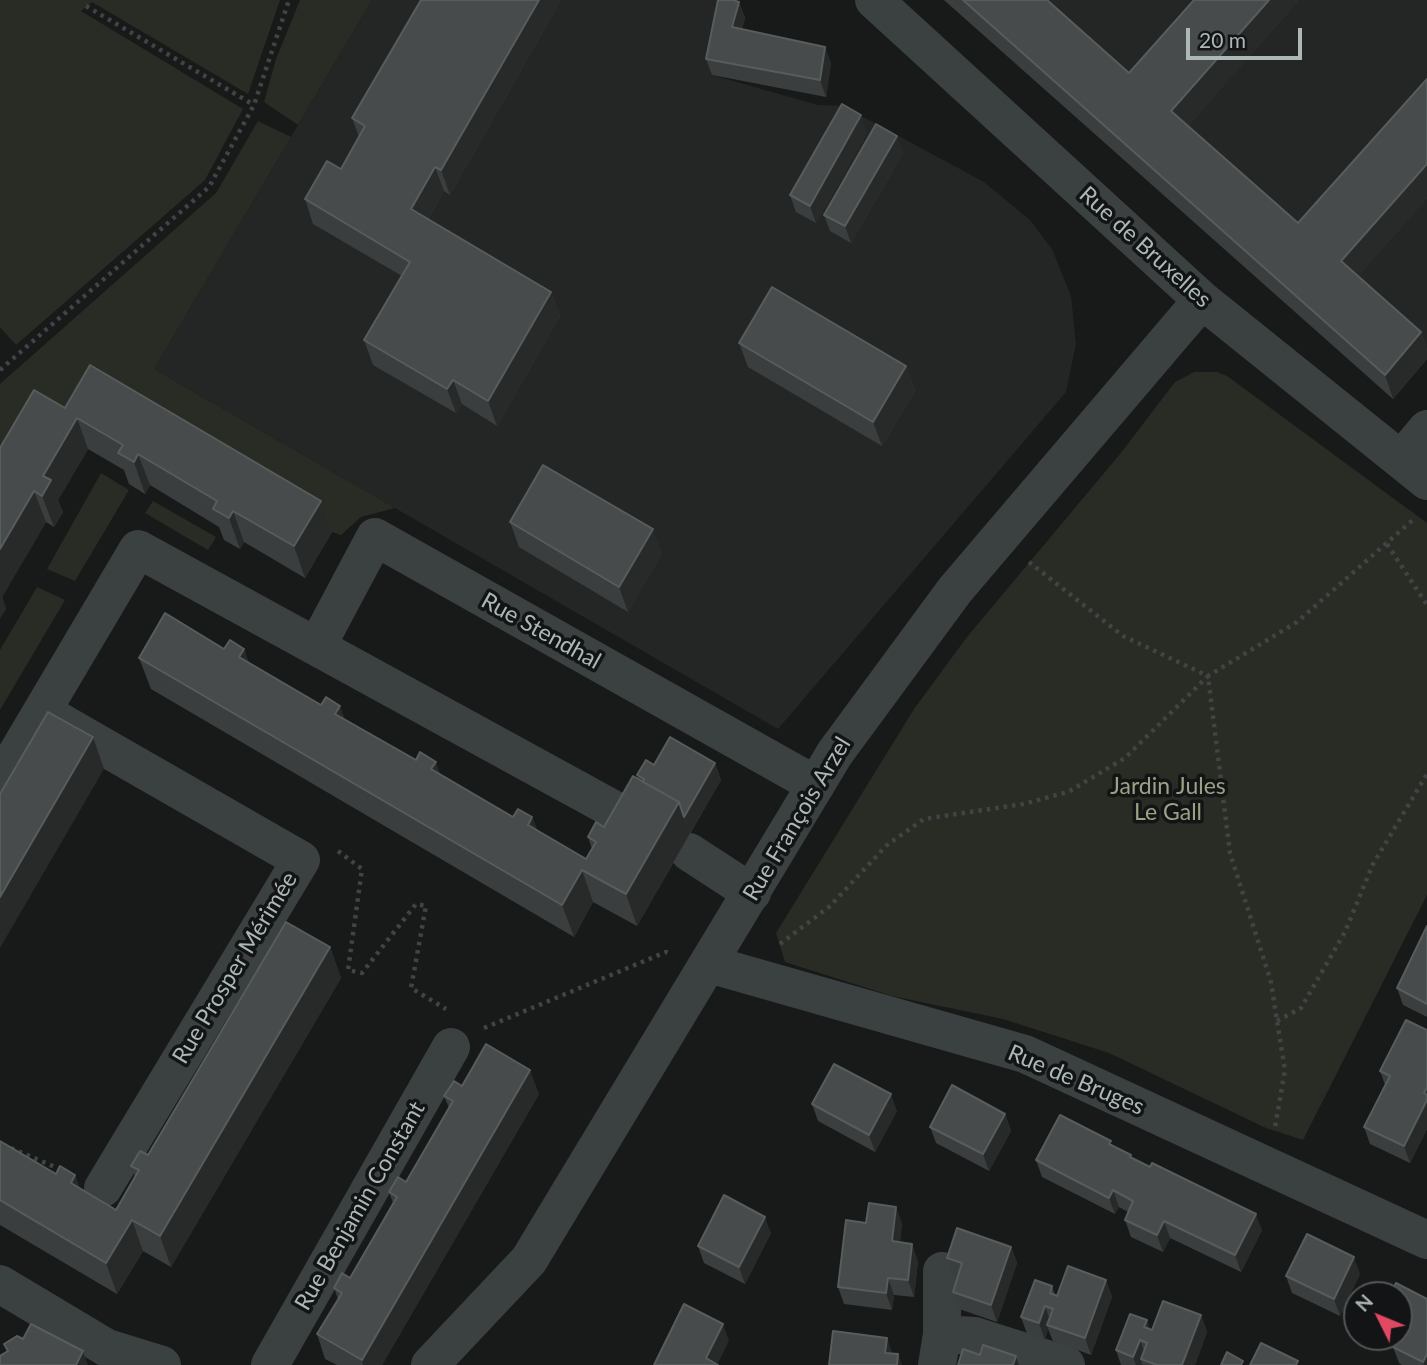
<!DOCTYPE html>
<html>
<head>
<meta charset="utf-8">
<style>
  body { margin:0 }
  #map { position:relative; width:1427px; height:1365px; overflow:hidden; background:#181919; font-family:Lato,sans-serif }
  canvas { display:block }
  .north { position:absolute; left:1343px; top:1281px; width:70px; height:70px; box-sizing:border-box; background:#131415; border:2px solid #505655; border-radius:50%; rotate:313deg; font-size:19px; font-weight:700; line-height:28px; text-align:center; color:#abb8b6 }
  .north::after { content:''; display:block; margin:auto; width:24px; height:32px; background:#e14863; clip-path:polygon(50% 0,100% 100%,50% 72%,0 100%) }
  .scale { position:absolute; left:1186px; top:28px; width:116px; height:32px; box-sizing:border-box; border:4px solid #abb8b6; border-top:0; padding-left:9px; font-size:21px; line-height:24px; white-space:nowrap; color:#abb8b6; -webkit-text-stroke:5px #131415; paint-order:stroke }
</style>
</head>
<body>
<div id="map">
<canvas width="1427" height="1365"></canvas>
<div class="north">N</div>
<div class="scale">20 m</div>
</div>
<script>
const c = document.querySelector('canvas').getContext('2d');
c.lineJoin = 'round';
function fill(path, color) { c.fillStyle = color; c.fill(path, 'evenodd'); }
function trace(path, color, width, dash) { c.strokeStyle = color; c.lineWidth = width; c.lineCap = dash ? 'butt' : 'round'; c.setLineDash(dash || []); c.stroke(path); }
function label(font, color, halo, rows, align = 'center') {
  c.font = font + ' Lato,sans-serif'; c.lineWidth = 7; c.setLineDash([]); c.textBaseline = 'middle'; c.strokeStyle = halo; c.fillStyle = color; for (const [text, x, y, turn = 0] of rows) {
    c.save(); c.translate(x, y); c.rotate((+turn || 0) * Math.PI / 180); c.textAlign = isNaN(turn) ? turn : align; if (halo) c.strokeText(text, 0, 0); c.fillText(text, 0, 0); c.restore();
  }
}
fill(new Path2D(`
  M372,0H728L712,75L818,105L843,106L984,182L1030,220L1052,249L1071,296L1076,344L1066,392L778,729L154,369Z
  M944,0H1427V359L1393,399Z`), '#242626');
fill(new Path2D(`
  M0,0H280L248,94L92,2L81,11L243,109L205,180L16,345L0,327Z
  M300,0H372L298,125L264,102L276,59Z
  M258,121L291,137L154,369L395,508L361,517L341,535L332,532L101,397L0,499V384L216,193Z
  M1194,372H1217L1227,376L1427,523V895L1303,1140L1266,1128L1109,1053L1003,1019L892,996L785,962L776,933L914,709L967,637L1120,454L1175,382Z
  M101,473L129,490L75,581L47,569Z
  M153,501L216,537L208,550L145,513Z
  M37,587L65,600L0,710V650Z`), '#292c24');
trace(new Path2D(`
  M86,6L254,105
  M0,370L209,187L254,105L289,0
  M1387,544L1427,605
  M1029,562L1123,636L1208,676L1297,622L1415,518
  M338,851L362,869L348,970L362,973L416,904L426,906L411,988L446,1009
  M780,944L829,907L887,845L924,819L1023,804L1068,792L1125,758L1208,676L1230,853L1271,982L1277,1021L1285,1070L1275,1127
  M1277,1021L1301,1008L1345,932L1373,864L1427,774
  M484,1028L666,952L670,954
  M0,1156L6,1146L62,1170`), '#3f4544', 4.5, [3.5, 5]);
trace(new Path2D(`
  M874,0L1202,300L1427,481
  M1402,459L1427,429
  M317,646L375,537L816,785
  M50,716L301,860L103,1188
  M0,782L138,549L631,819
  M689,852L752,893
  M709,964L1025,1054L1427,1240
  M0,1284L107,1348L162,1365
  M942,1334L975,1336L1066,1365
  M270,1365L451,1047
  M430,1365L529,1260L835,753L955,590L1202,300
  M937,1365L942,1334V1271`), '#3b4040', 38);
fill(new Path2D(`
  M421,0H561L450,195L444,191L428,219L551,292L560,316L497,426L462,404L456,413L373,365L364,340L402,276L313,224L305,199L341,169L359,137L352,118Z
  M944,0H1047L1129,73L1299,0L1188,126L1298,223L1427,79V198L1358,276L1421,332L1427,350V359L1393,399Z
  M739,2L745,18L742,29L825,47L831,64L826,97L712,75L706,59Z
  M867,132L816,223L796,212L790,195Z
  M903,153L851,243L830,231L824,215Z
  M739,343L906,366L915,391L882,446L748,367Z
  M65,408L321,501L332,532L305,578L244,542L240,549L224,540L219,527L150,485L145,494L129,484L124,470L88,449L58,500L63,512L54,527L46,522L2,597L6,609L0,618V448Z
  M510,522L662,553L628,612L519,547Z
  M224,649H244L249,663L513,817H532L537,830L586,859L592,849L588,837L604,827L638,779L637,775L654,765L715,763L721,780L637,926L593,902L574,937L151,689L139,658Z
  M1427,926V1017L1403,1005L1397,988Z
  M330,947L341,978L171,1267L143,1251L117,1294L0,1225V1141L56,1174L75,1175L80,1189L116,1210L135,1177L131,1166L148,1155Z
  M1427,1030V1129L1410,1163L1370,1144L1364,1127L1385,1085L1380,1071Z
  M462,1086L539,1094L382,1365H337L325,1359L317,1334L338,1299L334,1288L350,1278L393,1203L389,1192L406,1182L449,1108L444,1096Z
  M812,1104L897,1111L875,1152L818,1121Z
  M1005,1114L1011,1131L989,1171L936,1143L930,1127Z
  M1113,1146L1132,1159L1262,1230L1241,1272L1170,1238L1163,1252L1131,1237L1125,1220L1128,1212L1119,1207L1115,1214L1042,1177L1036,1160Z
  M902,1223L900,1242L918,1261L914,1297L894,1295L892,1310L844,1304L838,1287Z
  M771,1233L745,1284L704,1263L698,1246Z
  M1011,1247L1017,1263L997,1322L959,1309L953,1292L958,1277L953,1275L947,1258Z
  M1360,1274L1340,1316L1292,1293L1286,1276Z
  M1106,1280L1112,1297L1091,1355L1053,1341L1048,1329L1045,1340L1027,1334L1021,1317L1052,1286L1055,1295L1057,1296Z
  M1201,1315L1207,1332L1195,1365H1143V1364L1142,1365H1121L1116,1350L1150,1329L1152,1330Z
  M1382,1337H1399L1427,1365H1402L1399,1363L1393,1347L1394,1345L1383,1338Z`), '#3b3e3e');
fill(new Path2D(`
  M539,0H561L450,195L441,170Z
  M1269,0H1299L1180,136L1171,111Z
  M739,2L745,18L738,44L732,27Z
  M825,47L831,64L826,97L820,80Z
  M861,115L867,132L816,223L810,206Z
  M897,136L903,153L851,243L845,226Z
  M1427,164V198L1350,286L1341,261Z
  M435,167L444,191L419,234L411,209Z
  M551,292L560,316L497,426L488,401Z
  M1421,332L1427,350V359L1393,399L1385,375Z
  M906,366L915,391L882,446L873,422Z
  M453,380L462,404L456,413L447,389Z
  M77,418L88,449L58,500L63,512L54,527L42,496L43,476Z
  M138,454L150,485L145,494L134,462Z
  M34,491L46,522L2,597L6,609L0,618V549Z
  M321,501L332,532L305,578L294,546Z
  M233,511L244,542L240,549L229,518Z
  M653,529L662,553L628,612L619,587Z
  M244,649L255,680L239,657Z
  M340,706L352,737L335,714Z
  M93,737L104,769L0,948V897Z
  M436,762L447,793L431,769Z
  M715,763L721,780L690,833L684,817Z
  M679,802L690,833L637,926L626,894Z
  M532,817L544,848L528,825Z
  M582,870L593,902L574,937L562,905Z
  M330,947L341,978L171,1267L160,1236Z
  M530,1070L539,1094L382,1365H363L362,1360Z
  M1427,1088V1129L1410,1163L1404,1146Z
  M891,1094L897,1111L875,1152L869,1135Z
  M1005,1114L1011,1131L989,1171L983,1154Z
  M75,1175L87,1206L71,1183Z
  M1113,1190L1119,1207L1115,1214L1109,1198Z
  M896,1207L902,1223L898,1258L892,1241Z
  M1256,1214L1262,1230L1241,1272L1235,1255Z
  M765,1217L771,1233L745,1284L739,1267Z
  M132,1220L143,1251L117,1294L106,1263Z
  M1164,1221L1170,1238L1163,1252L1157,1235Z
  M912,1244L918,1261L914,1297L908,1280Z
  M1011,1247L1017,1263L997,1322L991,1305Z
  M1354,1257L1360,1274L1340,1316L1334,1299Z
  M888,1278L894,1295L892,1310L886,1293Z
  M1106,1280L1112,1297L1091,1355L1085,1338Z
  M1045,1306L1051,1323L1047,1325L1048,1329L1045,1340L1039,1323Z
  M1201,1315L1207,1332L1195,1365H1182Z
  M1147,1320L1153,1337L1144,1327Z
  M723,1324L729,1341L717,1365L706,1358Z
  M887,1338L893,1355L885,1353Z
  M1140,1340L1146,1357L1141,1359L1142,1365H1136L1133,1357Z
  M83,1351L88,1365H76Z
  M898,1354L902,1365H897Z
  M1427,1354V1365H1424L1423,1362Z
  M1016,1356L1019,1365H1013Z`), '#282a2a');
const building = new Path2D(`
  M421,0H539L441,170L435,167L411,209L551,292L488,401L453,380L447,389L364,340L410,262L305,199L327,161L341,169L365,126L352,118Z
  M718,0H733L739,2L732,27L825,47L820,80L706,59Z
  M963,0H1047L1129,73L1194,0H1269L1171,111L1298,223L1427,79V164L1341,261L1421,332L1385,375Z
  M842,104L861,115L810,206L790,195Z
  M876,124L897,136L845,226L824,215Z
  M772,287L906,366L873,422L739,343Z
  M90,365L321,501L294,546L233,511L229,518L213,509L217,501L138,454L134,462L118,453L123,445L77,418L43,476L51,480L42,496L34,491L0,549V448L34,390L65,408Z
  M543,465L653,529L619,587L510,522Z
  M165,613L224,649L230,640L244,649L239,657L321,705L326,697L340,706L335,714L416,760L420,752L436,762L431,769L513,817L518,809L532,817L528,825L586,859L596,842L588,837L596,822L604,827L633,776L679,802L626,894L582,870L562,905L139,658Z
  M48,712L93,737L0,897V794Z
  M670,737L715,763L684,817L679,802L643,782L644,779L637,775L646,760L654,765Z
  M286,922L330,947L160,1236L132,1220L106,1263L0,1200V1141L56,1174L60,1166L75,1175L71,1183L116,1210L139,1170L131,1166L140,1151L148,1155Z
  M1427,926V1004L1397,988Z
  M1406,1020L1427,1030V1088L1424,1093L1427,1095V1100L1404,1146L1364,1127L1390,1076L1380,1071Z
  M486,1044L530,1070L362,1360L317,1334L342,1293L334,1288L342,1273L350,1278L397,1197L389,1192L398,1177L406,1182L453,1101L444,1096L454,1081L462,1086Z
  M834,1064L891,1094L869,1135L812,1104Z
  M952,1085L1005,1114L983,1154L930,1127Z
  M1060,1115L1111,1141L1109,1144L1131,1155L1130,1157L1150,1167L1152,1163L1256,1214L1235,1255L1164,1221L1157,1235L1125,1220L1133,1201L1113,1190L1109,1198L1036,1160Z
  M724,1195L765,1217L739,1267L698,1246Z
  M869,1203L896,1207L892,1241L912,1244L908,1280L888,1278L886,1293L838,1287L846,1220L866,1223Z
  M957,1228L1011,1247L991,1305L953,1292L962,1263L947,1258Z
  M1307,1234L1354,1257L1334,1299L1286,1276Z
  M1068,1266L1106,1280L1085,1338L1047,1325L1053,1309L1045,1306L1039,1323L1021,1317L1035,1280L1052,1286L1050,1293L1057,1296Z
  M1396,1283L1427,1299V1354L1423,1362L1393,1347L1397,1337H1399V1295H1390Z
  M1163,1301L1201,1315L1182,1365H1157L1141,1359L1147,1343L1140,1340L1133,1357L1116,1350L1130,1314L1147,1320L1144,1327L1152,1330Z
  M684,1304L723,1324L706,1358L718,1365H654Z
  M31,1324L83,1351L76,1365H0V1356L8,1351L4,1344L17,1336L23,1339Z
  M833,1331L887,1338L885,1353L898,1354L897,1365H829Z
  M1261,1343L1298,1361L1296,1365H1250Z
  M983,1345L1016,1356L1013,1365H958L963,1349L980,1355Z
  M1227,1352L1243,1361L1241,1365H1221Z`);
fill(building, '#474b4b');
trace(building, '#575c5c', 2);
label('23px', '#abb8b6', '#131415', [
  ["Rue de Bruxelles",1145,247,42],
  ["Rue Stendhal",541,631,29],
  ["Rue François Arzel",797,819,-59],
  ["Rue Prosper Mérimée",235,968,-59],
  ["Rue de Bruges",1076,1080,23],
  ["Rue Benjamin Constant",360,1206,-60]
]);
label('23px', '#9ba184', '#131415', [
  ["Jardin Jules",1168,787],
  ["Le Gall",1168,813]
]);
</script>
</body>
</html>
